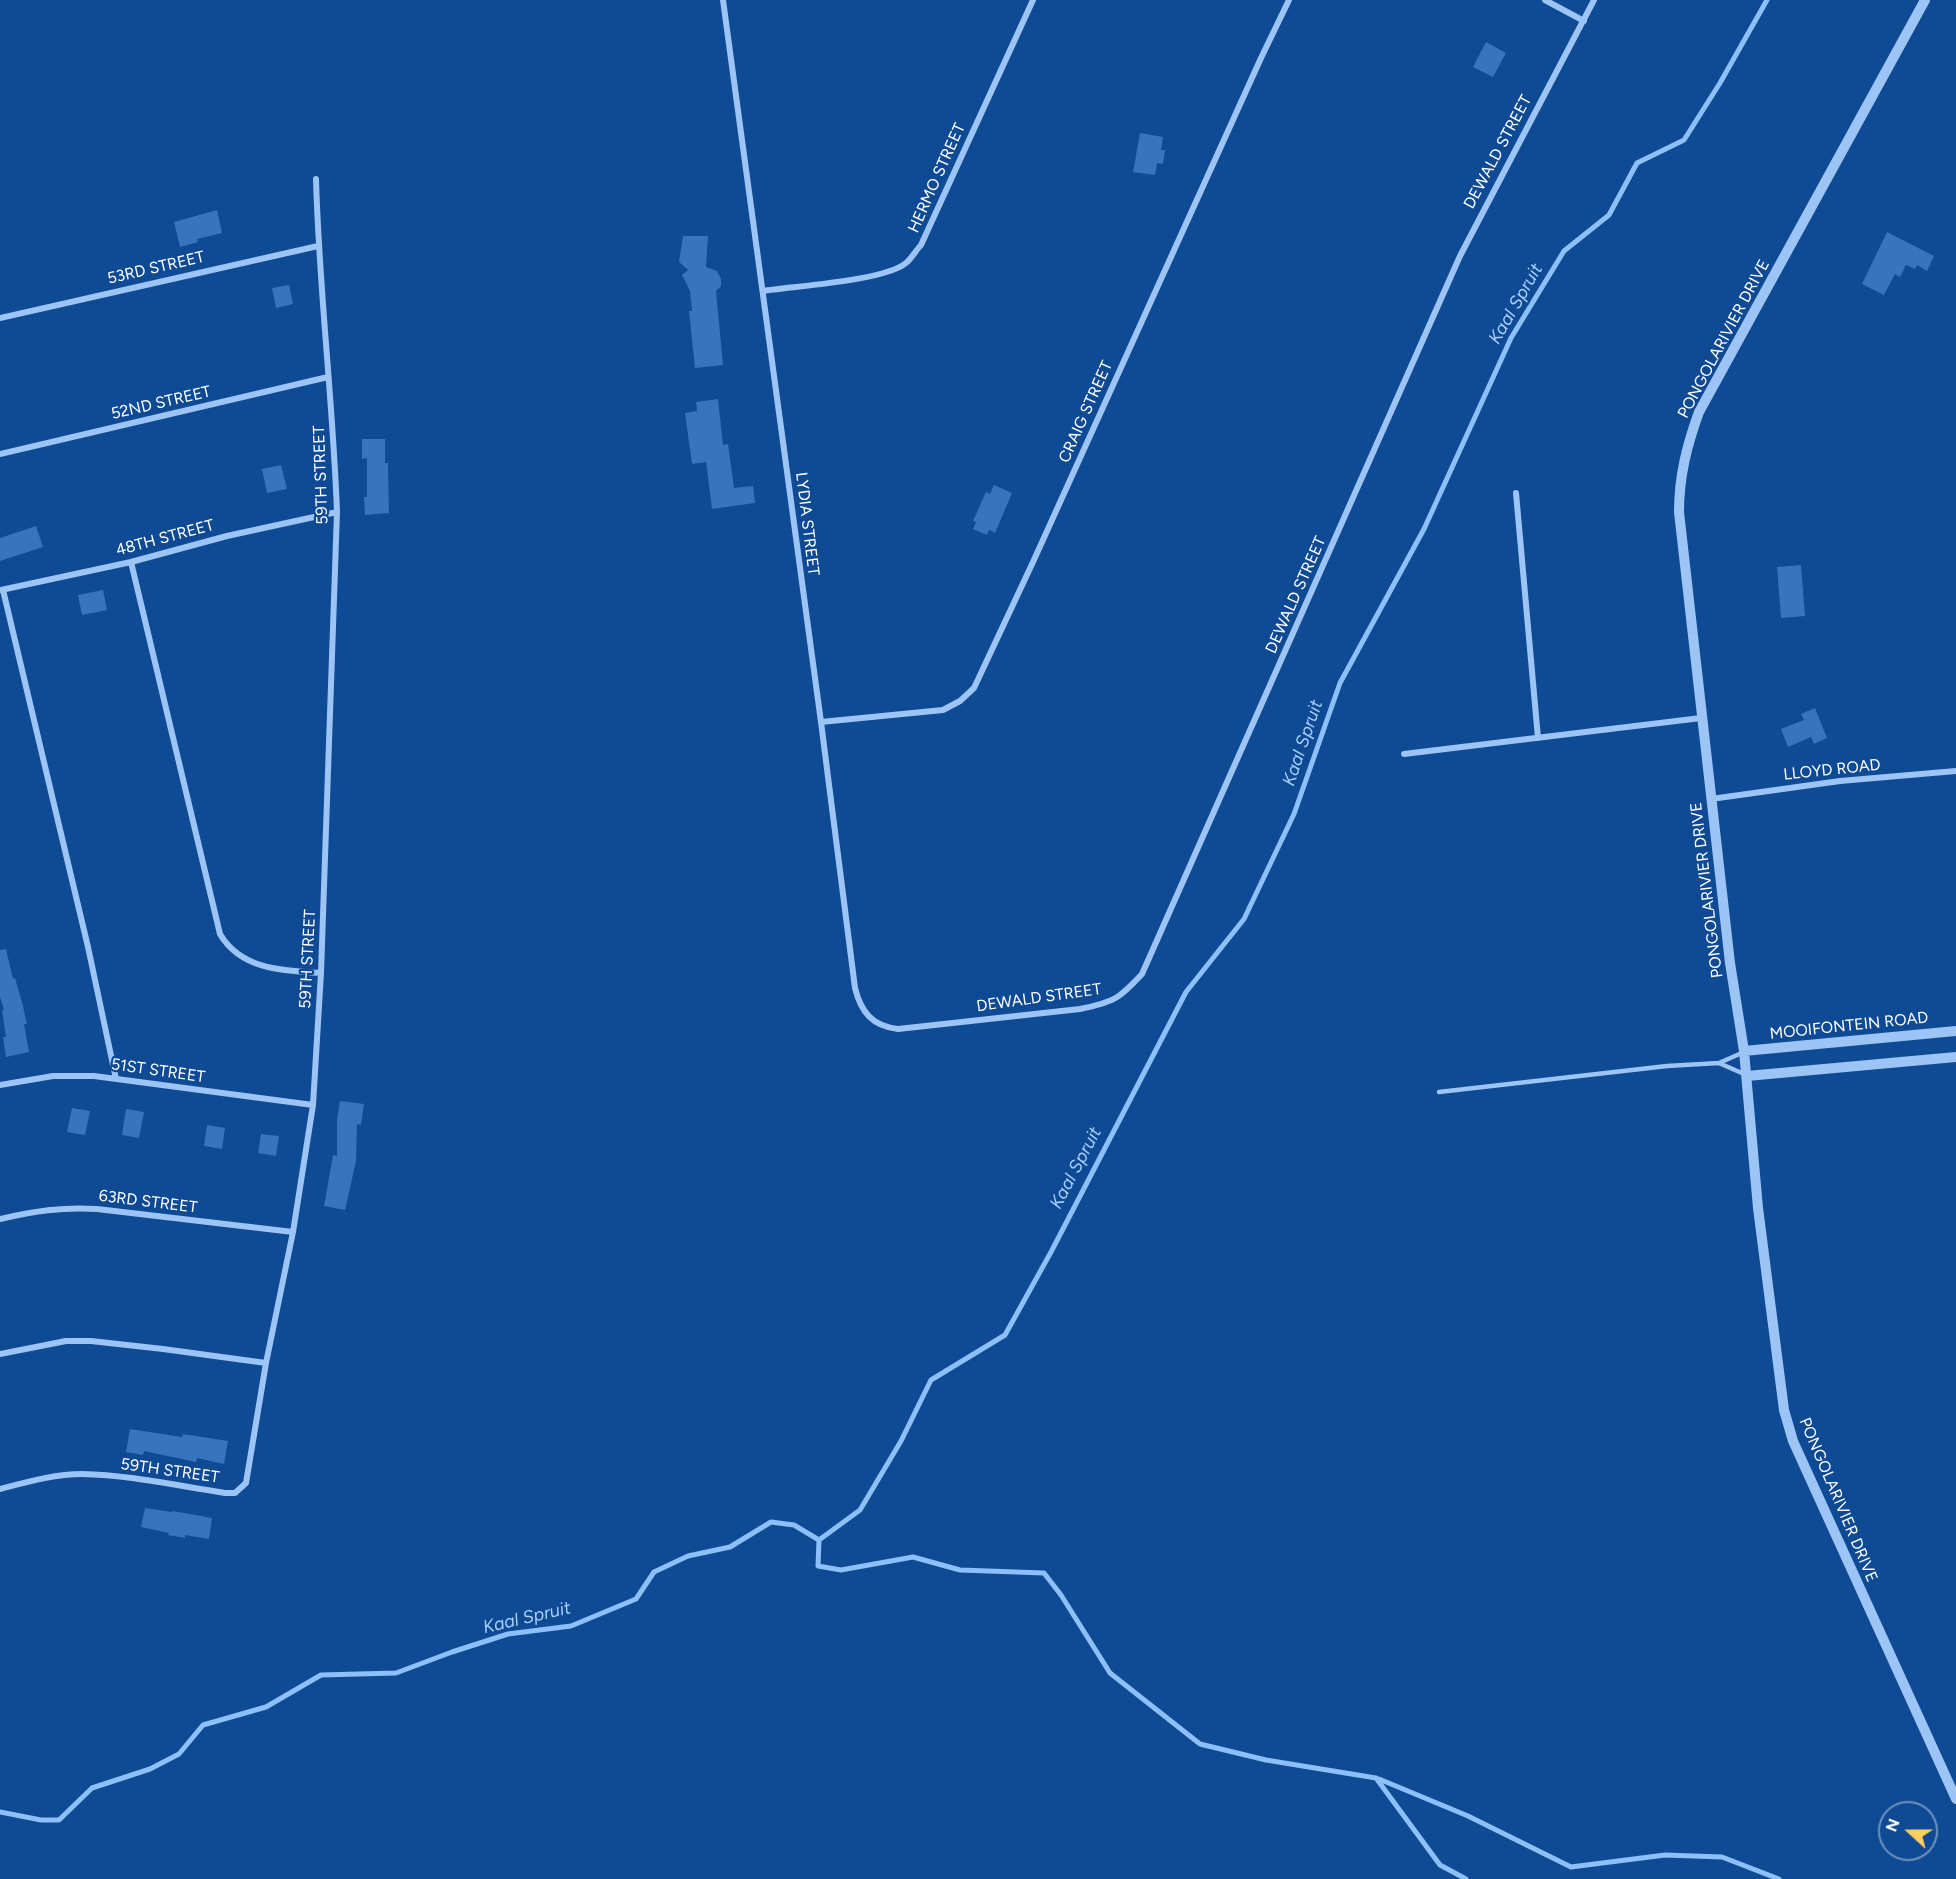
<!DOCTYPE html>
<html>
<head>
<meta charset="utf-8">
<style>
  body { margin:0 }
  #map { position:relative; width:1956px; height:1879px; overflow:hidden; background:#0f4a94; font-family:Figtree,sans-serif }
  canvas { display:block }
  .north { position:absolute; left:1878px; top:1801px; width:60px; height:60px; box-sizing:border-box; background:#0f4a94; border:2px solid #6f92bf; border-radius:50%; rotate:291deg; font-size:16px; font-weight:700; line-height:24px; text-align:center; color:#fff }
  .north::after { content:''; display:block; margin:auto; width:21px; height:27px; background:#ffd05f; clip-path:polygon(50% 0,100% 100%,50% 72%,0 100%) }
</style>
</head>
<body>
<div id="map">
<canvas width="1956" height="1879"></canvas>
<div class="north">N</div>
</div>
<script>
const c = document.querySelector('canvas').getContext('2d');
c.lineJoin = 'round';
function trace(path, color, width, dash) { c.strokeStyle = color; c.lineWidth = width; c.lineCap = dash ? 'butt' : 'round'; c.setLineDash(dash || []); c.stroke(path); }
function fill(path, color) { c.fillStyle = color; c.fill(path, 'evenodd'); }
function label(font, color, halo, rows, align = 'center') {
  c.font = font + ' Figtree,sans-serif'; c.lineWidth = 4.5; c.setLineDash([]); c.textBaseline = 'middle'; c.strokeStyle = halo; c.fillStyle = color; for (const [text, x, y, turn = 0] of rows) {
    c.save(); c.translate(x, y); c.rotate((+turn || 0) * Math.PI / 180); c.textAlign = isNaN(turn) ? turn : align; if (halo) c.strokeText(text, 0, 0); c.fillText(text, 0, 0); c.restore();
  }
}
trace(new Path2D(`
  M819,1540L860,1510L901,1441L931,1380L1005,1335L1051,1252L1186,992L1244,919L1294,814L1340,683L1424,529L1511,338L1564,251L1609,215L1637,163L1684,140L1720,83L1767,0
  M819,1540L818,1566L841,1570L913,1557L960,1570L1044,1573L1061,1595L1110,1673L1200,1744L1266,1760L1376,1778L1440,1865L1466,1879
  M1379,1779L1468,1816L1571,1867L1665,1855L1722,1857L1779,1879
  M0,1812L41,1820H59L92,1788L150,1769L179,1754L203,1725L266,1707L321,1675L396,1673L452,1652L508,1634L571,1626L636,1599L654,1572L688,1556L730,1547L771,1522L794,1525L819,1540`), '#8dbff8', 5);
fill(new Path2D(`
  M1486,42L1506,53L1493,77L1473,67Z
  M1140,133L1163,137L1161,150H1165L1163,164L1157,163L1155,175L1133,172Z
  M217,210L222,233L197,239L198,242L180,247L174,222Z
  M1887,232L1934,256L1927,271L1917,265L1915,269L1906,265L1900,277L1895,274L1884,295L1862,284Z
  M683,236H708L706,267L717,271L721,279V286L716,291L723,365L695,368L689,311H692L690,291L682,275L688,270L679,262Z
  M289,285L293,304L276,308L272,288Z
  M718,399L723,445L728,444L734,488L753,486L755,503L712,509L706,462L692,464L685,413L697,411L696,402Z
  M362,439H385V463H388L389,513L365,515L364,497H367V458L362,459Z
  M281,465L287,489L267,493L262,469Z
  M994,485L1012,493L995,533L989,530L987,535L973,529L976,522L973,521L986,492L990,494Z
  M36,526L43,547L0,561V538Z
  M1801,565L1805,616L1781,618L1777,567Z
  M103,590L107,610L82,615L78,595Z
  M1815,708L1827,738L1814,744L1811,737L1788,747L1781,729L1804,720L1801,714Z
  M6,949L13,979L15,978L23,1006L27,1024H24L29,1052L6,1057L3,1037H6L2,1010H4L0,997V950Z
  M340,1101L364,1104L361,1125L357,1124L356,1161L345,1210L324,1206L333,1155L337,1156V1120Z
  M72,1108L90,1111L85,1135L67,1132Z
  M126,1109L144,1112L139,1138L122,1135Z
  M207,1125L225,1128L222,1149L204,1146Z
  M261,1134L279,1136L276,1156L258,1153Z
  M130,1429L182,1437L183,1434L228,1441L224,1464L197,1458L196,1462L144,1451L143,1455L126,1452Z
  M145,1508L172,1512L173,1511L212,1518L209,1539L185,1535V1538L168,1535L169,1533L141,1527Z`), '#3774bd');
trace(new Path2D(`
  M1719,1063L1744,1074
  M1439,1092L1667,1066L1719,1063L1744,1052`), '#9cc4f4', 4.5);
trace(new Path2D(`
  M723,0L821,722L855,988C861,1012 872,1026 898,1029L1080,1009C1114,1002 1119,999 1142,974L1460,256L1594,0
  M1545,0L1584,21
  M763,291C795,286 884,281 906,263C912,258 916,250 921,245L1033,0
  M0,318L318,246
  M0,454L328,377
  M1516,493L1538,738
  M131,562L220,934C241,970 284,971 321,973
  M1,590L131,562L227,536L337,512
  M3,590L88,947L116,1079
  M821,722L943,710L960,701L974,688L1033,562L1261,58L1289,0
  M1404,754L1701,718
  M1711,799L1840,781L1956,771
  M0,1085L53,1076H94L313,1105
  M0,1219C35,1211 61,1207 97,1209L293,1232
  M0,1354L66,1341H91L163,1349L266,1363
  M0,1489C27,1482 55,1474 82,1474C130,1475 178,1486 225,1493H235L246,1483L266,1363L293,1232L313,1105L321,973L337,512C333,401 319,290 316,179`), '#9cc4f4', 6);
trace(new Path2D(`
  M1925,0L1699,412C1687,445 1679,476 1679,512L1730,963L1744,1051L1758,1208L1784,1410L1793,1441L1956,1799
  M1744,1051L1956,1031
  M1747,1076L1956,1057`), '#9cc4f4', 10);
label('16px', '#fff', '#0f4a94', [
  ["DEWALD STREET",1498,152,-62],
  ["HERMO STREET",937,178,-66],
  ["53RD STREET",156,268,-13],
  ["PONGOLARIVIER DRIVE",1724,339,-62],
  ["52ND STREET",161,403,-13],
  ["CRAIG STREET",1086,412,-66],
  ["59TH STREET",321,475,-92],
  ["LYDIA STREET",807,524,83],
  ["48TH STREET",165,538,-15],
  ["DEWALD STREET",1296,595,-66],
  ["LLOYD ROAD",1832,770,-6],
  ["PONGOLARIVIER DRIVE",1707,890,-97],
  ["59TH STREET",308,959,-87],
  ["DEWALD STREET",1039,998,-8],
  ["MOOIFONTEIN ROAD",1849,1026,-6],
  ["51ST STREET",158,1071,8],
  ["63RD STREET",148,1202,7],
  ["59TH STREET",170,1471,8],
  ["PONGOLARIVIER DRIVE",1838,1500,67]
]);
label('italic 18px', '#a8cefb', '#0f4a94', [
  ["Kaal Spruit",1516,304,-60],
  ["Kaal Spruit",1303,743,-71],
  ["Kaal Spruit",1076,1168,-62],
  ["Kaal Spruit",527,1618,-13]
]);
</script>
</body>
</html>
